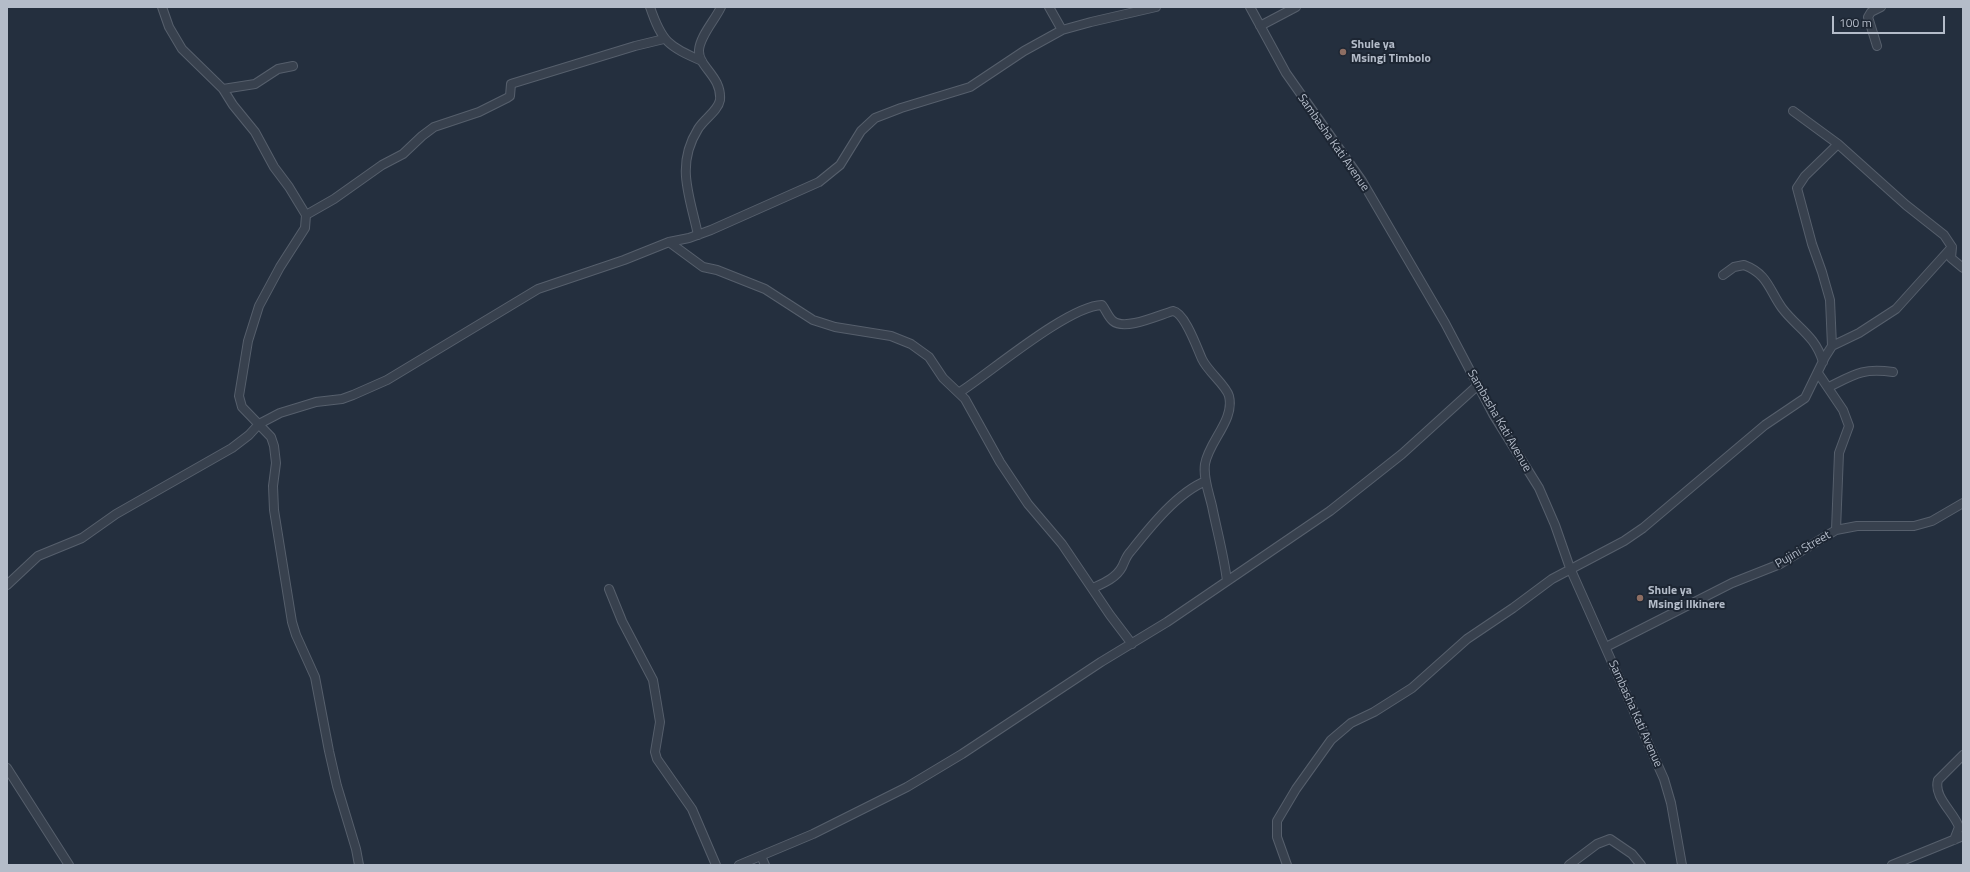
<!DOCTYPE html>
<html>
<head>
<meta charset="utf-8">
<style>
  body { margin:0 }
  #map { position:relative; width:1970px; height:872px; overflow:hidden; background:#242f3e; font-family:"Titillium Web",sans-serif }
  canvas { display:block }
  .frame { position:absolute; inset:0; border:8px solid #b4bcc9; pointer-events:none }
  .scale { position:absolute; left:1832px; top:16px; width:113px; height:18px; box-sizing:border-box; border:2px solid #b4bcc9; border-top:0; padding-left:5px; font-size:12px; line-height:14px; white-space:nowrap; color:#b4bcc9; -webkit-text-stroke:3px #1d2633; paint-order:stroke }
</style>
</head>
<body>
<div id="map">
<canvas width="1970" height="872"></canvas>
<div class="frame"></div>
<div class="scale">100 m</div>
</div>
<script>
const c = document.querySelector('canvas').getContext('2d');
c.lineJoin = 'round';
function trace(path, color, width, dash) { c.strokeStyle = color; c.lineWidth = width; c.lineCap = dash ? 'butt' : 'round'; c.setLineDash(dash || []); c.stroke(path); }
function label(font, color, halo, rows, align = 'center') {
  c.font = font + ' "Titillium Web",sans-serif'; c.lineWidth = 4; c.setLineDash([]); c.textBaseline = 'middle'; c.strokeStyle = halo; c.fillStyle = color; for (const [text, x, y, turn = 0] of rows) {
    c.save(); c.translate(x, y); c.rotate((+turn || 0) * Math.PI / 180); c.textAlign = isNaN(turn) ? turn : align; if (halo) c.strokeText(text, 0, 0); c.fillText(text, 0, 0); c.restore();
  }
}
const minor = new Path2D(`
  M162,7L169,27L182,49L223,89L233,105L255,132L274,167L289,187L306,215L305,228L280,267L259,306L248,341L239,396L242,407L271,437L274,446L276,463L273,486L274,510L292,622L296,635L315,677L329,751L337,786L356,849L359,865
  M650,7C662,42 668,46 702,61
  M1049,7L1062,30
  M1250,7L1286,73L1362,181L1445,323L1493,414L1539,488L1555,525L1570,568L1664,779L1671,803L1682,865
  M1260,26L1296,7
  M1877,46L1868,17L1871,12L1881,7
  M223,89L255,84L278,69L293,66
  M1793,111L1838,144L1906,205L1944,235L1952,247L1951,258L1963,268
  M306,215L334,199L382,165L403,154L422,136L434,127L479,112L507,98L510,96L511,84L514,83L635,46L664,39
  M698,235C690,196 675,166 698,129C704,119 718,111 720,100C722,76 698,67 699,50C700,36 715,20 721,7
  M669,242L703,267L717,270L765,289L813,320L835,327L891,336L911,344L929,357L943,378L965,399L1000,462L1028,504L1062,544L1110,615L1132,644
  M1723,275L1734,267L1744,265C1768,274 1769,290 1782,308C1797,328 1815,335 1823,362
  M1832,346L1830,300L1822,272L1812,244L1797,188L1805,176L1838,144
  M1818,373L1843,410L1849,426L1839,453L1836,530
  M1829,387C1855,374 1862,368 1893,372
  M960,392C991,372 1068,306 1102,305C1106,310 1108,317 1113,321C1125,331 1159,315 1173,311C1185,313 1197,348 1202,359C1208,372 1226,385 1229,396C1235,420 1209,441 1205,464C1203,478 1209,493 1212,506C1217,531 1224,556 1227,581
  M7,585L38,556L82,538L116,514L232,448L249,435L259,424L280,413L316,402L342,399L353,395L387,380L538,289L624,260L669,242L689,238L711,230L819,182L840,165L861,131L875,118L901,108L970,87L1024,51L1062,30L1091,22L1156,7
  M1093,588C1104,583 1116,578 1122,567C1125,561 1126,556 1131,551C1150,527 1178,492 1206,481
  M609,589L622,621L653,680L660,722L655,752L657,759L692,809L716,865
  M1606,647L1732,583L1780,564L1836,530L1857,526H1914L1932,521L1963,503
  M7,768L69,865
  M1954,840L1959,827C1954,812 1933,797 1938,780L1963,755
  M761,856L765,865
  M739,865L813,834L907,787L962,754L1101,662L1167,622L1330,511L1402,454L1477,386
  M1287,865L1277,837V821L1296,789L1331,740L1351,723L1374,712L1412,688L1467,639L1513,608L1552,579L1624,541L1643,528L1765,425L1805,398L1825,357L1832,346L1859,333L1896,309L1952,247
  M1569,865L1597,844L1610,839L1632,854L1641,865
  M1892,865L1963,836`);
trace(minor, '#565f6c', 10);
trace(minor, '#38414e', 8);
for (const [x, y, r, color] of [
  [1343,52,4,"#8d6e63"],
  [1640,598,4,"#8d6e63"]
]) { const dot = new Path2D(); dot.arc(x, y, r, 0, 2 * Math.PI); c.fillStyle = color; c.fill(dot); trace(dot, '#1d2633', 1.5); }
label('bold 12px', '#b4bcc9', '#1d2633', [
  ["Shule ya",1351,45],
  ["Msingi Timbolo",1351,59],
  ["Shule ya",1648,591],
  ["Msingi Ilkinere",1648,605]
], 'left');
label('12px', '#b4bcc9', '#1d2633', [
  ["Sambasha Kati Avenue",1333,143,55],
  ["Sambasha Kati Avenue",1499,421,60],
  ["Pujini Street",1803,550,-30],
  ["Sambasha Kati Avenue",1635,714,66]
]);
</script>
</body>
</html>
